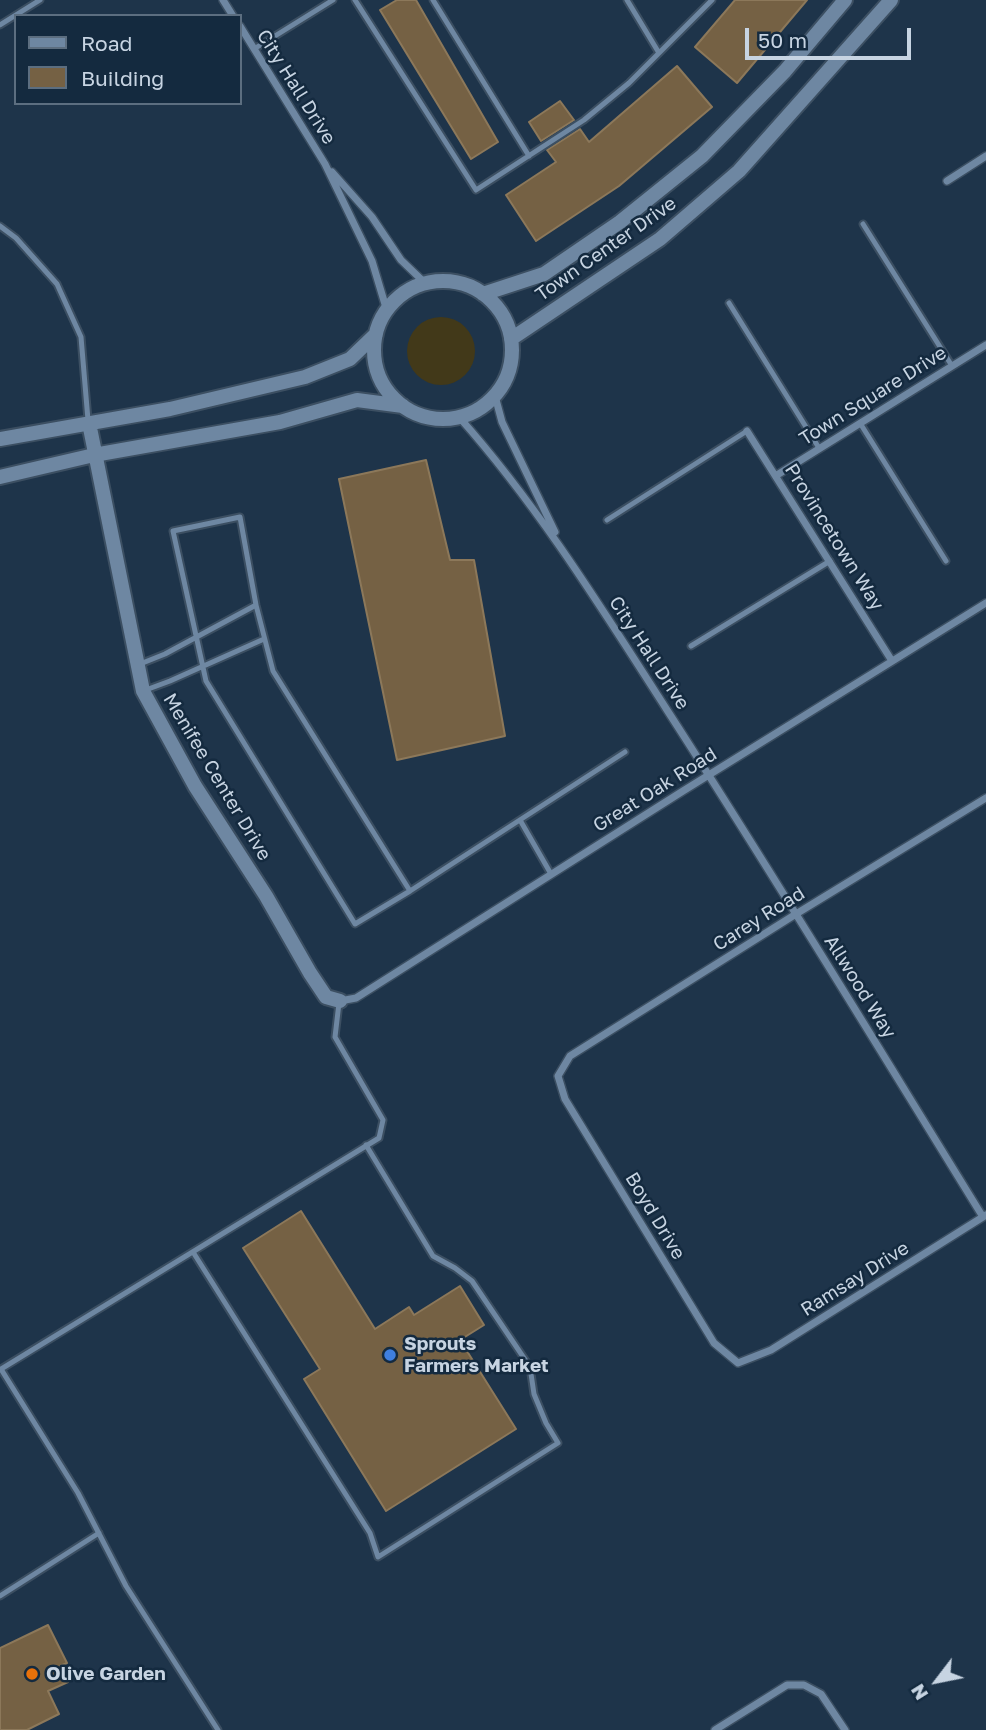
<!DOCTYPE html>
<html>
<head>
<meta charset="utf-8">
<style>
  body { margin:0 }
  #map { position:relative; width:986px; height:1730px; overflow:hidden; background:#1e344a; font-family:"Golos Text",sans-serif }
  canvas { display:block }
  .legend { position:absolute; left:14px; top:14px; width:228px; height:91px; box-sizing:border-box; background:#142a3f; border:2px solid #5c6e80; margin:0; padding:9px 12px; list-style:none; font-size:21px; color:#c7d4e2 }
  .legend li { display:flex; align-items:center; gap:14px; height:35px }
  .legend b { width:35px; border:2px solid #5c6e80 }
  .north { position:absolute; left:902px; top:1646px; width:70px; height:70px; -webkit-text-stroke:5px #142a3f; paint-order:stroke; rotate:238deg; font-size:19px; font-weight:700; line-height:28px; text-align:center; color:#c7d4e2 }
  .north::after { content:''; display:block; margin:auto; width:24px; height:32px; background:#c7d4e2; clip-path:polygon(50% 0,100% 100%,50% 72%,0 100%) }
  .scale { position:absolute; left:745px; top:28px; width:166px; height:32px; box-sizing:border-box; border:4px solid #c7d4e2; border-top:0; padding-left:9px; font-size:21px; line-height:24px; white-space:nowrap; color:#c7d4e2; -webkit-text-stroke:5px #142a3f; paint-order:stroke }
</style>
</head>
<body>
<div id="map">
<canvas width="986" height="1730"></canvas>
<ul class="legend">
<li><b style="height:9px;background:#6e87a2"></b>Road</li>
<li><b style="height:19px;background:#756144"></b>Building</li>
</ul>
<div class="north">N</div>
<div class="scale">50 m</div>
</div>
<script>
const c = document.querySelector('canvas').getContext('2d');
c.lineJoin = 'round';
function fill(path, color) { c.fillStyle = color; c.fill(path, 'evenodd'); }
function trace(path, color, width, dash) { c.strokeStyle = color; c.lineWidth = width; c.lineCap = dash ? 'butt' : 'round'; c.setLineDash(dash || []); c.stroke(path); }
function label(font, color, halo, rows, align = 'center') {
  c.font = font + ' "Golos Text",sans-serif'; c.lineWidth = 5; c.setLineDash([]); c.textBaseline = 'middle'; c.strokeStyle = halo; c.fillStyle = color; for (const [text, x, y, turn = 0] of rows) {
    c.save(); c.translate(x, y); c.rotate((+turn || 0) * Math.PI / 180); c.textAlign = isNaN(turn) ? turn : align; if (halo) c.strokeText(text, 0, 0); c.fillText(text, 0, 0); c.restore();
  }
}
fill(new Path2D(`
  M407 351a34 34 0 1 1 68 0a34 34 0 1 1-68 0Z`), '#423919');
const building = new Path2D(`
  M397,0H416L498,142L471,159L380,10Z
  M735,0H807L737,83L695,47Z
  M677,66L712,107L619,186L536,241L506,195L556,162L547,150L580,129L589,142Z
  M560,101L574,120L541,141L529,122Z
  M426,460L450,560H474L505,736L397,760L339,479Z
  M301,1211L375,1329L409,1307L414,1315L460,1286L484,1325L460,1340L516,1429L386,1511L304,1379L320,1369L243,1248Z
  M48,1625L67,1663L60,1666L68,1682L48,1691L59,1714L27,1730H0V1648Z`);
fill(building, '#756144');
trace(building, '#8c785a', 2);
const lane = new Path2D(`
  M355,0L476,190L584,120L629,83L712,0
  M433,0L529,156
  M627,0L659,53
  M0,25L40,0
  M254,49L333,0
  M863,224L952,366
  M0,226L16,238L57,284L81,337L88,420
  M729,303L819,448
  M860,423L946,561
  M607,520L747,431
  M691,646L830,561
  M140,664L165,654L256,605
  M143,691L170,681L264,639
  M520,820L551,874
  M410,891L355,924L206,681L173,531L240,517L256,605L273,671L410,891L625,752
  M193,1252L370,1533L378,1557L558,1443L546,1423L534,1394L530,1367L472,1281L455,1268L433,1256L366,1145
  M0,1596L99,1533
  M218,1730L126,1586L78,1493L1,1369L379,1138L383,1120L335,1037L339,1003`);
const street = new Path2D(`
  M223,0L233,16
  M240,26L325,164L372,261L387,311
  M332,172L372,217L401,260L426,284
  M947,181L986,156
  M495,396L502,422L555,532
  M459,417C539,507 602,609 667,710C775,877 878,1047 983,1217
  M747,431L892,661
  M777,475L986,345
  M986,798L796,914L570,1056L558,1076L565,1099L714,1343L738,1363L771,1350L986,1215
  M340,1001L356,998L683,791L986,603
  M715,1730L787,1685H804L821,1694L845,1730`);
const secondary = new Path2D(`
  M374 350a69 69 0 1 1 138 0a69 69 0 1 1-138 0Z
  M483,294L544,274L620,222L702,156L785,71L845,0
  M511,339L660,239L739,171L891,0
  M89,423L143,691L195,786L266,896L310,973L326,997L340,1001
  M0,439L170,409L305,377L350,359L376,334
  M0,477L94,455L280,422L357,400L403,406`);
trace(lane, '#3c4f62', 9);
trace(street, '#3c4f62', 10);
trace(secondary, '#3c4f62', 18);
trace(lane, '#6e87a2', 5);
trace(street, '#6e87a2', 7);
trace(secondary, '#6e87a2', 14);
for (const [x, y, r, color] of [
  [390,1355,7,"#3f7fe0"],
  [32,1674,7,"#e8710a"]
]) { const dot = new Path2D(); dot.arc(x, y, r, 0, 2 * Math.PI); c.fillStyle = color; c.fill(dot); trace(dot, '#142a3f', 2.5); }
label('19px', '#c7d4e2', '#142a3f', [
  ["City Hall Drive",296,87,58],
  ["Town Center Drive",606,249,-35],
  ["Town Square Drive",873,396,-32],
  ["Provincetown Way",834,537,58],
  ["City Hall Drive",649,653,57],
  ["Menifee Center Drive",217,777,59],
  ["Great Oak Road",655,790,-32],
  ["Carey Road",759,919,-32],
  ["Allwood Way",860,987,58],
  ["Boyd Drive",655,1216,59],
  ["Ramsay Drive",855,1279,-32]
]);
label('bold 19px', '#c7d4e2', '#142a3f', [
  ["Sprouts",404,1344],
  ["Farmers Market",404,1366],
  ["Olive Garden",46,1674]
], 'left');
</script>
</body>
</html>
